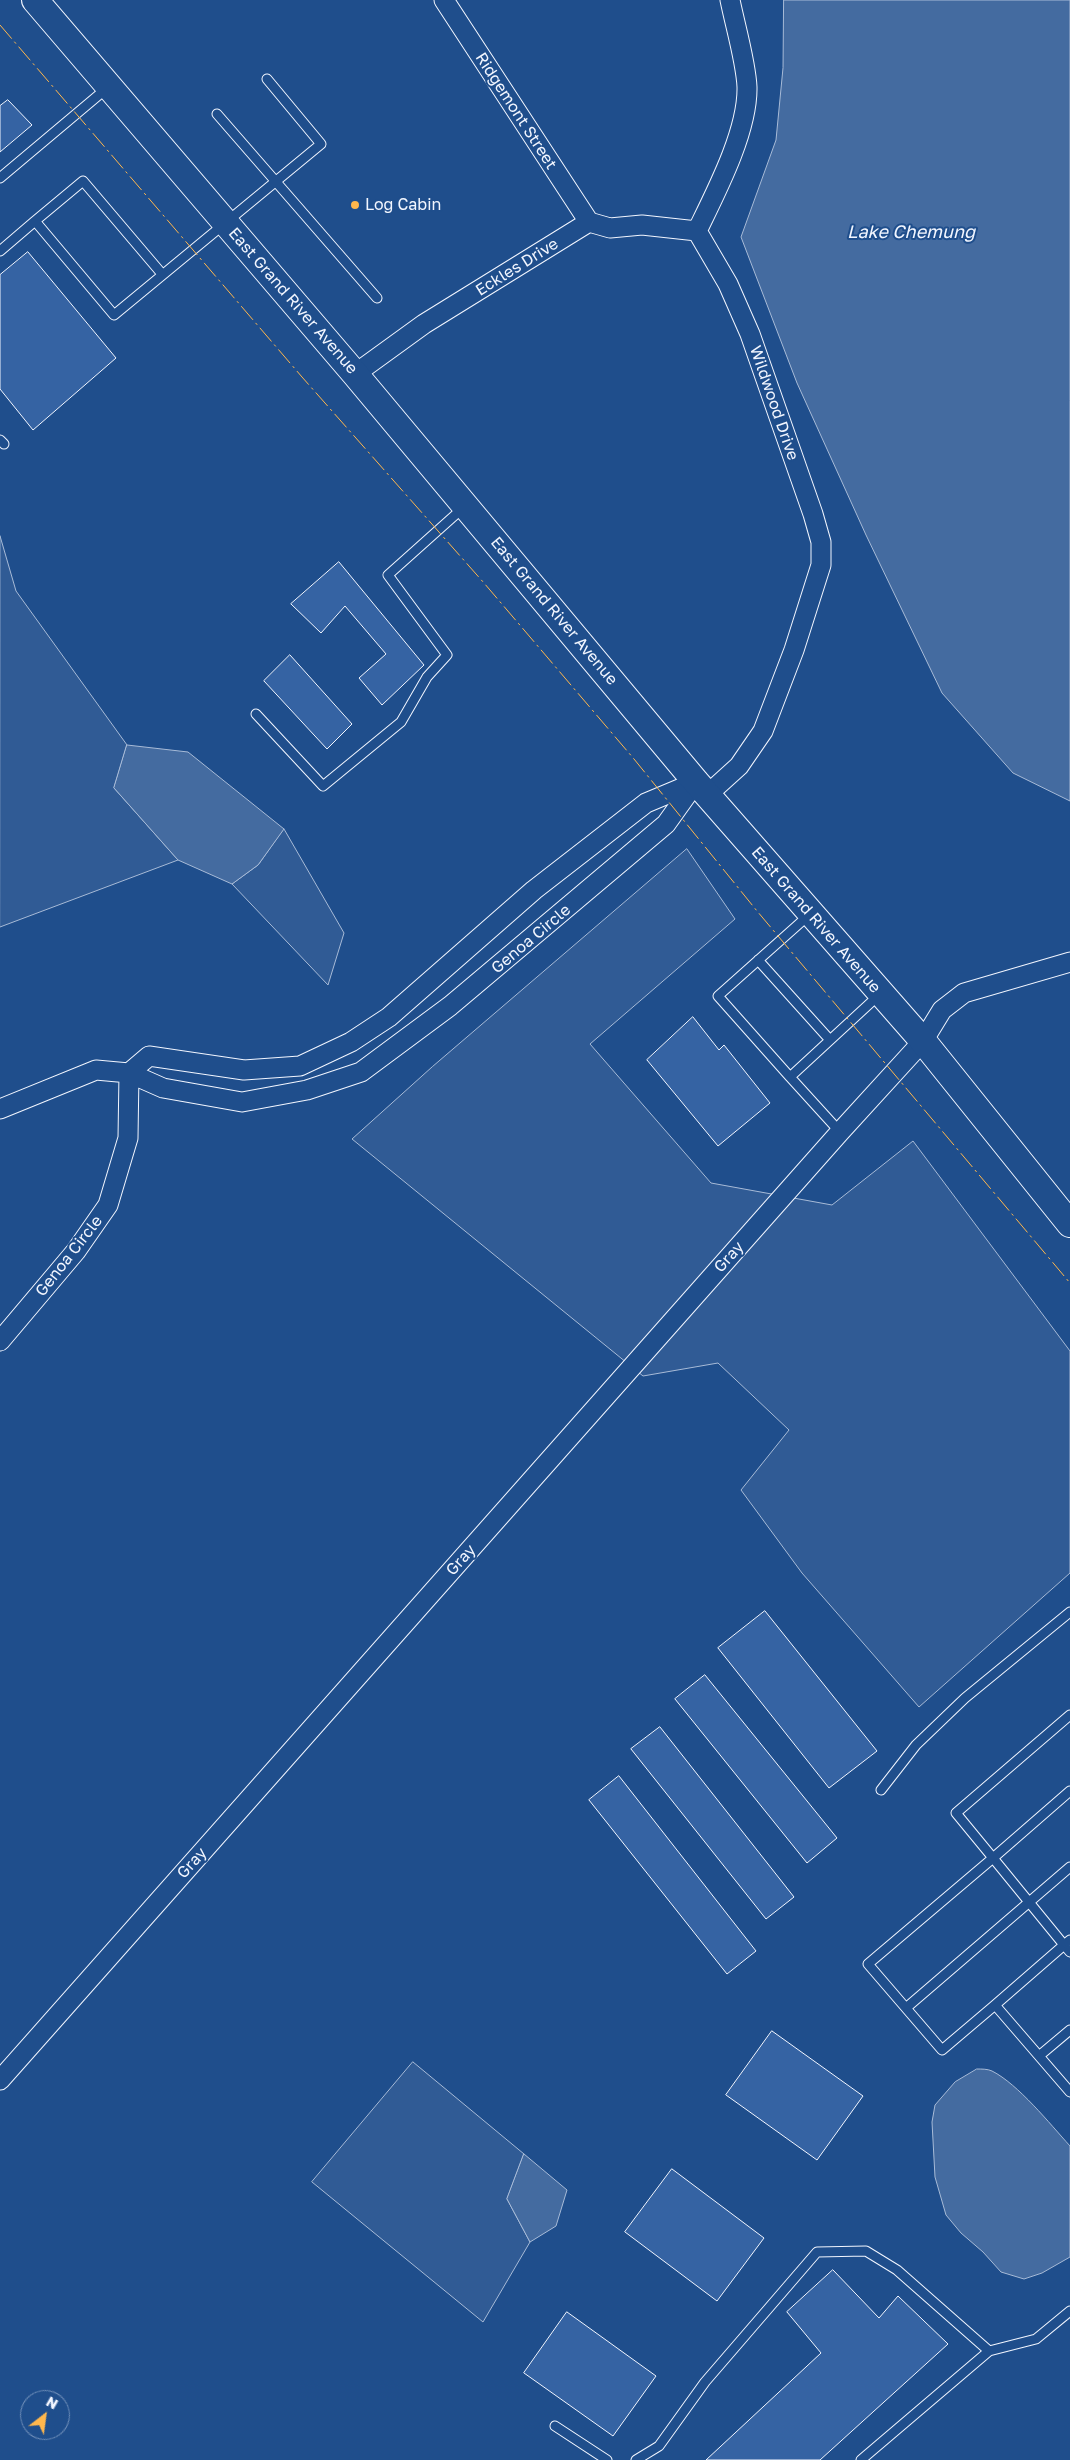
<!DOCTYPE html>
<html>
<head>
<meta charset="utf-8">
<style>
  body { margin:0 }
  #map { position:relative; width:1070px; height:2460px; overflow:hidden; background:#1f4e8c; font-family:"Golos Text",sans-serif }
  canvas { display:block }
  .north { position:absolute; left:20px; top:2390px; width:50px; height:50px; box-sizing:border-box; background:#1f4e8c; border:1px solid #7391ba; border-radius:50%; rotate:30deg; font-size:14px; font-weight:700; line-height:20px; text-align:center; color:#f2f6ff }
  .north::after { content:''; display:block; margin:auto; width:18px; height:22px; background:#ffb74d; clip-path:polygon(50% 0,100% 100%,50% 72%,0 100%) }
</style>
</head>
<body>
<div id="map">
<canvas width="1070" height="2460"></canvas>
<div class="north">N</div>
</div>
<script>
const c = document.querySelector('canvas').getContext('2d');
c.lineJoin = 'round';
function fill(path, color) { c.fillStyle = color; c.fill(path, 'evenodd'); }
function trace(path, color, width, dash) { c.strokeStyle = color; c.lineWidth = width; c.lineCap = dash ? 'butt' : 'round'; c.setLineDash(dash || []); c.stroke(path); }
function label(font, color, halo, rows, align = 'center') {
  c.font = font + ' "Golos Text",sans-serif'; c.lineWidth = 4; c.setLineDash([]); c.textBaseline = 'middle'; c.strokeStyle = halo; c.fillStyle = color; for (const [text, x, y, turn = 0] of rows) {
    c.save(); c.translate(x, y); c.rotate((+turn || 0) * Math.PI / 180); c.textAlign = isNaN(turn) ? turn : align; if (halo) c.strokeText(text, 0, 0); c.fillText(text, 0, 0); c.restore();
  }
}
const built = new Path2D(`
  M0,536L16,591L127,745L114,788L178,860L0,927Z
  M284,829L344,933L328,985L232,884L258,865Z
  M687,849L735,919L590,1044L711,1183L832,1205L913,1141L1070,1351V1573L919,1707L802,1573L741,1490L789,1430L718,1363L643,1376L352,1139L432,1067Z
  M413,2062L524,2154L507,2199L530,2242L483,2322L312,2182Z`);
fill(built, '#305b95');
trace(built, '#a8bbd7', 1);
const water = new Path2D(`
  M784,0H1070V801L1013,773L942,693L866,535L797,383L741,237L776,140L783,68Z
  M127,745L188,752L284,829L258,865L232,884L178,860L114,788Z
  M977,2069C982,2069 988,2069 992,2071C1018,2084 1050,2124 1070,2146V2257L1042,2273L1024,2279L1001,2272L983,2252L961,2233L946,2215L935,2177L932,2122L935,2105L955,2082Z
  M524,2154L567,2190L556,2226L530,2242L507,2199Z`);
fill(water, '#446ba0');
trace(water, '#a8bbd7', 1);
const building = new Path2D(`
  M8,100L32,125L0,152V106Z
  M28,252L116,358L33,430L0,389V275Z
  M339,562L424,665L382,705L359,678L386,654L345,606L321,633L291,604Z
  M290,655L352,724L327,749L264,681Z
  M693,1017L719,1050L724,1045L770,1103L718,1146L647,1060Z
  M765,1611L877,1751L829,1788L718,1648Z
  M705,1675L837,1838L807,1863L675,1699Z
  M660,1727L794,1897L766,1919L631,1749Z
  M619,1776L756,1951L727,1974L589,1800Z
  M772,2031L863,2096L817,2160L726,2095Z
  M672,2169L764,2238L717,2301L625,2232Z
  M833,2270L879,2318L898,2296L948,2344L820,2460H706L821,2353L787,2312Z
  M567,2312L656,2376L613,2436L524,2373Z`);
fill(building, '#3563a3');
trace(building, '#f2f6ff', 1);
const lane = new Path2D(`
  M217,114L377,298
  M0,178L107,88
  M0,251L35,221
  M162,274L83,181L35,221L114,315L321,144L267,79
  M0,440L4,444
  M256,714L323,786L401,722L427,677L447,655L388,575L464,507
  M758,960L830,1040
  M790,1077L718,996L810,914
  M840,1132L790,1077L880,994
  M1070,1715L956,1813L993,1858L868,1964L942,2050L995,2005L1070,2092
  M881,1790L916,1745L965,1698L1070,1612
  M1070,1940L1064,1945L1070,1952
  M995,2005L1064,1945L993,1858L1070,1791
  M906,2008L1070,1867
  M1039,2056L1070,2030
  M555,2426L607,2460
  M636,2460L659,2446L705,2382L817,2252L866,2251L897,2270L989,2351L1036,2339L1070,2311
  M861,2460L989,2351`);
const street = new Path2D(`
  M444,0L589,222
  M355,374L424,324L589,222L610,228L642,225L697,231
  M707,795L739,766L763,731L794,650L821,565V542L813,514L750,334L728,284L697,231C716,192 748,131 747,87C746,62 735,25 730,0
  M0,1109L96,1070L129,1073L163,1088L242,1102L307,1090L361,1072L450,1006L666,824L696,782
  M0,1341L76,1251L108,1205L128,1138L129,1073L149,1056L244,1070L300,1066L351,1042L389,1017L534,890L646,803L696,782
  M0,2080L840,1132L923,1041L942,1010L964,993L1070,962`);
const secondary = new Path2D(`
  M35,0L355,374L696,782L923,1041L1070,1224`);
trace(lane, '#f2f6ff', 11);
trace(street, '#f2f6ff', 21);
trace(secondary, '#f2f6ff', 28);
trace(lane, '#1f4e8c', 9);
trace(street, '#1f4e8c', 19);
trace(secondary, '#1f4e8c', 26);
trace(new Path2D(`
  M0,25L302,377L484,583L634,759L757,911L1070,1283`), '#ffb74d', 1, [18, 4, 2.5, 4]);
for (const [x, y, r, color] of [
  [355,205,5,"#ffb74d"]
]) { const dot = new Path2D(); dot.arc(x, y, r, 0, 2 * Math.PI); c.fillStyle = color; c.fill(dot); trace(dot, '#1f4e8c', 2); }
label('16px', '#f2f6ff', '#1f4e8c', [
  ["Ridgemont Street",516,111,57],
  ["Eckles Drive",517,267,-32],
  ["East Grand River Avenue",293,301,49],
  ["Wildwood Drive",774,403,71],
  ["East Grand River Avenue",554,611,50],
  ["East Grand River Avenue",816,920,49],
  ["Genoa Circle",531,939,-40],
  ["Genoa Circle",69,1256,-52],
  ["Gray",729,1257,-48],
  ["Gray",461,1560,-48],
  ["Gray",192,1863,-48]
]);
label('16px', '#f2f6ff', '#1f4e8c', [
  ["Log Cabin",365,205]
], 'left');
label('italic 18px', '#f2f6ff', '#1f4e8c', [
  ["Lake Chemung",911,232]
]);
</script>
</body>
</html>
